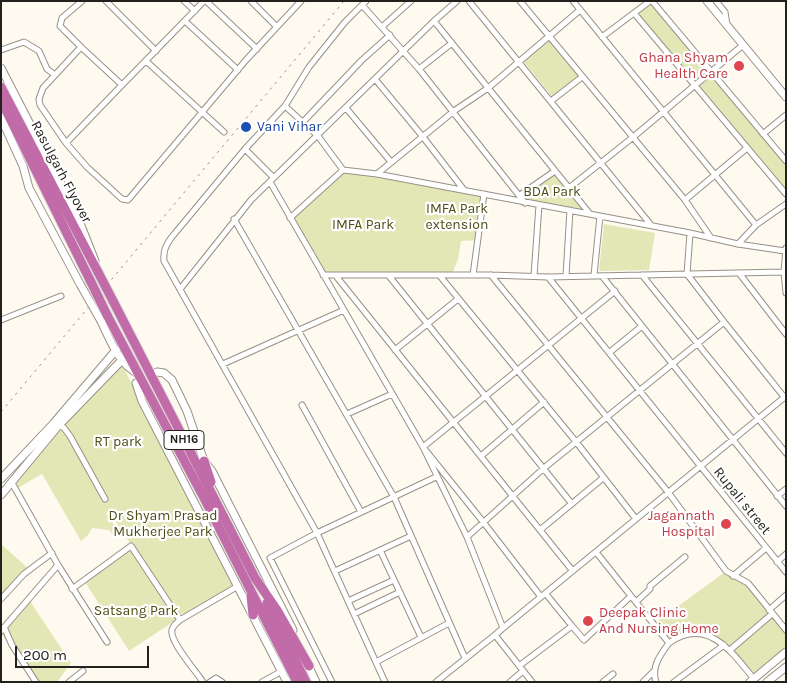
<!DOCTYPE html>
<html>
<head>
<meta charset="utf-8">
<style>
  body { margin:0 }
  #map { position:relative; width:787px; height:683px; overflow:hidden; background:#fefaf0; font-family:Karla,sans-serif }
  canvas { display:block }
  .frame { position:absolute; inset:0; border:2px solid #23211d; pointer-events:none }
  .scale { position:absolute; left:15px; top:646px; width:134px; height:22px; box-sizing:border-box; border:2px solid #23211d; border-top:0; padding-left:6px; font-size:15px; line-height:18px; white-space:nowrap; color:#23211d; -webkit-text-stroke:4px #fff; paint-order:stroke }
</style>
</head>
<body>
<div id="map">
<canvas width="787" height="683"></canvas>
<div class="frame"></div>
<div class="scale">200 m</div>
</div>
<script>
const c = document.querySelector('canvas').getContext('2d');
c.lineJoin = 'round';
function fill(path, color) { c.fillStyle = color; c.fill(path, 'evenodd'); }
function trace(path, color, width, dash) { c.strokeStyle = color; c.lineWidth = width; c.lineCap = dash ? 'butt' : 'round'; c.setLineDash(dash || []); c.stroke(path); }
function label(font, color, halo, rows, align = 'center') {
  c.font = font + ' Karla,sans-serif'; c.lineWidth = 4.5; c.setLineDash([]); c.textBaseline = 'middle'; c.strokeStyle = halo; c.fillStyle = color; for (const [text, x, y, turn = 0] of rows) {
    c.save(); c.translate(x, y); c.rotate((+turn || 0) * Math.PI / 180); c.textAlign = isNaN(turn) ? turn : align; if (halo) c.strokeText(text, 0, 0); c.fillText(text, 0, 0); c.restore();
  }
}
fill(new Path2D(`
  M650,1L786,158V194L634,13Z
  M549,40L580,78L554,99L523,61Z
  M343,170L484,194L478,240L461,241L458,259L453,272L440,276L323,275L290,218Z
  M555,171L590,214L525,203L520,195Z
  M604,224L655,233L649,270L599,271Z
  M118,357L237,586L186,613L181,614L171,606L109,511L106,513L120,533L114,536L109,530L92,528L88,535L81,541L42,474L18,488L16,483L59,422Z
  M1,544L31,571L1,603Z
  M130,550L176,620L129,651L85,582Z
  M725,572L747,584L771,614L730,649L716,639L693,633L669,643L655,623Z
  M30,601L71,663L57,682H33L1,633Z
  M772,615L786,631V651L754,678L730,650Z`), '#e3e7b6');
const street = new Path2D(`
  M106,1L156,51
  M184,1L195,11
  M206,1L257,49
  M251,1L277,27
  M366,1L345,22L309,67L285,106L318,136L343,170L377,174L690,233L738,244L785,251
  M469,1L651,225
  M520,1L685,200L711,238
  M573,1L756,225
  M652,1L786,161
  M716,1L725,12L727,25
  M362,5L419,69L525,203
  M634,13L786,194
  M185,21L238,70
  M434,21L590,214
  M383,26L411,1
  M602,37L650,1
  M81,47L60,26L62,18L82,1
  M1,50L24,42L39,51L47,69L55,75
  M146,61L224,132
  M419,69L452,43
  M375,79L423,137L464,190
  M122,85L204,1
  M551,101L582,77
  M346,108L391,162
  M303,122L362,60L390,35
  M763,134L786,115
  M66,143L122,85L81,47L43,88L39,99L40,105L66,143L87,167L122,199L128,200L246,60L301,1
  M245,149L285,106
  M377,174L454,111L488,88L580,10
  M273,177L245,149L171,238C166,245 163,251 164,261L317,533L385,682
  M270,182L423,447L467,537L503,628L495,635
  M569,188L632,138L743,45
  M520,195L555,171
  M685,200L747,148
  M290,218L343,170
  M234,219L394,497L465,658
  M690,233L687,274L724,322L785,398
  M738,244L756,225L786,204
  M786,248L784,272L786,293
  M739,273L786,334
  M323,275H491L548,277L784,272
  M473,275L484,194
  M491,275L668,492L726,571L748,583L786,630
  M594,275L600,216
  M642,275L786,453
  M336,276L572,570
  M389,276L572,504
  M440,276L577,443L636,519
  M534,276L539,205
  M566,276L570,210
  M602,276L786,506
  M548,277L786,572
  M181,288L251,200L434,21L457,1
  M1,320L61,296
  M395,350L458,299
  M610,352L642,326
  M223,364L344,310
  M302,405L361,512
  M347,414L392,394
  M59,425L64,428L70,436L105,499
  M481,456L544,402
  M777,496L786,489
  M540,530L603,478
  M467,537L544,468L724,322
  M380,550L421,637
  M777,562L786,554
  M58,565L107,642
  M335,571L411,536
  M733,576L766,548
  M72,589L131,546L180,620
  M631,596L669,643C660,655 651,667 656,682
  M541,597L484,523L423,447L615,291
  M1,599L24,574L52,553
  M348,601L394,580
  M636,602L650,589V586L685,557
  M769,610L786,595
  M354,614L400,592
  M572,626L584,640L631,596L596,552
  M4,627L12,645L36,682
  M503,628L786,396
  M1,631L58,565L12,483
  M669,643C707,616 732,652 754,679
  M730,650L772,614
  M376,662L449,623
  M519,666L572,626L546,594
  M69,682L83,671
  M203,682C196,671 169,641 172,630C173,625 177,623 180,620L238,586
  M210,682L216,678L222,682
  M262,682L282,671
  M332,682L270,558L317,533L436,477
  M436,682L495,635L532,682
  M510,682L523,671
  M603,682L613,674
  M643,682L653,672
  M674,682L724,645`);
const secondary = new Path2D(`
  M707,1L786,97
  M1,68L76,213L95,261
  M1,118L23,166L29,188L80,284
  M101,321C110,340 119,365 139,374
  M157,372L164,373L172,380L187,411L204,461L212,471L293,630
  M136,383L142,401L287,682
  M1,479L53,424L116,350
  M1,495L59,425L122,360
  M307,663L316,682
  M750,682L786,652
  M767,682L786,667`);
const highway = new Path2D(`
  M1,87L99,274
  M1,100L90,280
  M113,301L255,578L277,610L309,666
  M107,315L204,498L297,682
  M204,461L211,482
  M251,596L253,615
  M267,603L306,682`);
trace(street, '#979187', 7);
trace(secondary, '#979187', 9);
trace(highway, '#dcdbdb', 11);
trace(street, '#fff', 5);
trace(secondary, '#fff', 7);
trace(highway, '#c16ba9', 9);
trace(new Path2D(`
  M1,412L344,1`), '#95928b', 1, [2.5, 5]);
const secondaryBridge = new Path2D(`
  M80,284L101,321`);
const highwayBridge = new Path2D(`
  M99,274L113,301
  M90,280L107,315`);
trace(secondaryBridge, '#979187', 9, []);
trace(highwayBridge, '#dcdbdb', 11, []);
trace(secondaryBridge, '#fff', 7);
trace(highwayBridge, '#c16ba9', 9);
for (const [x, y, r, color] of [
  [739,66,6,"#e0444e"],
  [246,127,6,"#1a4fb4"],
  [726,524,6,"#e0444e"],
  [588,621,6,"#e0444e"]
]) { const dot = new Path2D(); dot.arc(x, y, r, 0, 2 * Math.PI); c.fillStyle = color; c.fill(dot); trace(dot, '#fff', 2); }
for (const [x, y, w] of [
  [184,440,40]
]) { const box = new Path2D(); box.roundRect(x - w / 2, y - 9.5, w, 19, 4); c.fillStyle = '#fff'; c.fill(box); trace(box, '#23211d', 1); }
label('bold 12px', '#23211d', null, [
  ["NH16",184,440]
]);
label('14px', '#be3a42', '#fff', [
  ["Ghana Shyam",728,58],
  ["Health Care",728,74],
  ["Jagannath",715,516],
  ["Hospital",715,532],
  ["Deepak Clinic",599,613,"left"],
  ["And Nursing Home",599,629,"left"]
], 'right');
label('14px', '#164399', '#fff', [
  ["Vani Vihar",257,127]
], 'left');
label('14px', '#23211d', '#fff', [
  ["Rasulgarh Flyover",61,172,62],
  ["Rupali street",742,501,51]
]);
label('14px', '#4c4e15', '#fff', [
  ["BDA Park",552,192],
  ["IMFA Park",457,209],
  ["extension",457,225],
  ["IMFA Park",363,225],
  ["RT park",118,442],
  ["Dr Shyam Prasad",163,516],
  ["Mukherjee Park",163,532],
  ["Satsang Park",136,611]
]);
</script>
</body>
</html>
